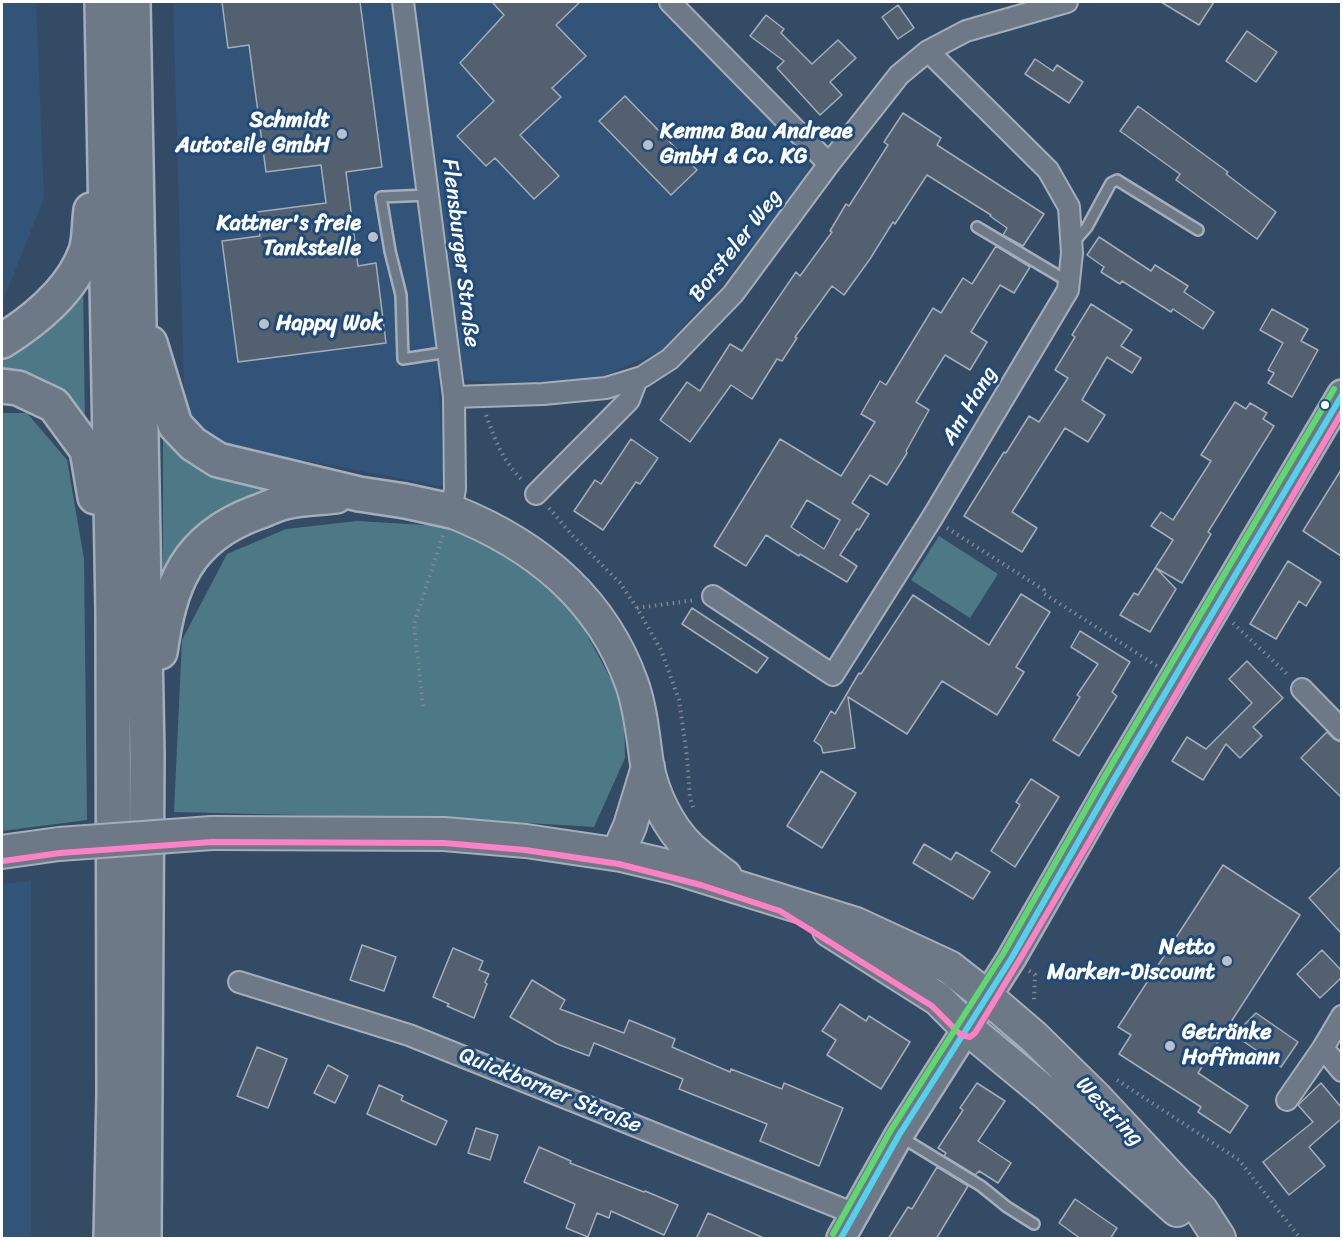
<!DOCTYPE html>
<html>
<head>
<meta charset="utf-8">
<style>
  body { margin:0 }
  #map { position:relative; width:1343px; height:1240px; overflow:hidden; background:#344b65; font-family:Sriracha,sans-serif }
  canvas { display:block }
  .frame { position:absolute; inset:0; border:3px solid #fff; pointer-events:none }
</style>
</head>
<body>
<div id="map">
<canvas width="1343" height="1240"></canvas>
<div class="frame"></div>
</div>
<script>
const c = document.querySelector('canvas').getContext('2d');
c.lineJoin = 'round';
function fill(path, color) { c.fillStyle = color; c.fill(path, 'evenodd'); }
function trace(path, color, width, dash) { c.strokeStyle = color; c.lineWidth = width; c.lineCap = dash ? 'butt' : 'round'; c.setLineDash(dash || []); c.stroke(path); }
function label(font, color, halo, rows, align = 'center') {
  c.font = font + ' Sriracha,sans-serif'; c.lineWidth = 6; c.setLineDash([]); c.textBaseline = 'middle'; c.strokeStyle = halo; c.fillStyle = color; for (const [text, x, y, turn = 0] of rows) {
    c.save(); c.translate(x, y); c.rotate((+turn || 0) * Math.PI / 180); c.textAlign = isNaN(turn) ? turn : align; if (halo) c.strokeText(text, 0, 0); c.fillText(text, 0, 0); c.restore();
  }
}
fill(new Path2D(`
  M2,2H36L44,198L2,303Z
  M173,2H652L810,161L805,182L663,350L581,386L438,379L445,487L220,444L185,420Z
  M31,881V1238H2V884Z`), '#335479');
fill(new Path2D(`
  M83,278L85,431L2,379V352Z
  M2,413H27L67,460L84,559L87,820L2,831Z
  M163,436C174,444 183,456 194,464C217,482 252,487 279,491L163,576Z
  M357,521L442,526L495,546L568,600L624,703L625,758L594,827L463,819L174,812L182,640L227,554L286,529Z
  M939,536L998,574L970,618L911,580Z`), '#4c7985');
const building = new Path2D(`
  M222,2H360L382,167L346,172L358,266L376,263L386,343L238,362L222,241L260,236L257,212L326,203L321,165L266,172L249,45L228,48Z
  M492,2H580L556,25L586,56L552,88L561,97L520,135L559,176L534,199L495,158L486,166L457,136L494,101L460,63L504,15Z
  M1161,2H1214L1199,25Z
  M898,5L914,28L898,39L882,17Z
  M766,15L784,29L781,33L812,64L838,40L856,58L830,82L842,95L820,115L777,68L784,61L750,36Z
  M1247,31L1277,52L1256,82L1226,61Z
  M1035,59L1053,71L1057,65L1083,82L1069,103L1025,74Z
  M625,96L697,170L671,195L599,121Z
  M1138,106L1228,172L1226,174L1276,212L1257,239L1176,180L1180,174L1120,131Z
  M903,113L941,138L937,145L1044,214L1023,246L1003,235L1007,228L990,216L991,215L927,175L895,224L893,222L870,259L844,295L832,286L795,337L797,338L782,361L777,359L752,399L731,385L690,442L660,420L687,382L700,391L730,344L742,351L796,272L800,276L832,232L830,231L846,204L849,206L888,145L884,142Z
  M1099,237L1151,271L1155,265L1188,286L1184,292L1214,312L1203,329L1173,309L1171,312L1122,281L1120,284L1101,272L1104,267L1087,255Z
  M996,246L1030,267L1014,293L1000,285L971,332L987,342L970,370L945,355L916,402L929,410L906,451L907,453L887,485L870,475L852,503L869,514L859,530L857,529L840,555L857,566L847,582L800,554L799,556L766,535L746,566L714,546L780,439L841,476L875,422L861,414L880,381L886,385L933,308L941,313L963,278L972,284ZM807,500L840,520L824,549L791,527Z
  M1091,304L1132,330L1121,346L1141,358L1132,373L1107,357L1082,400L1105,415L1088,442L1065,428L1012,512L1037,528L1022,552L964,516L1004,452L1006,453L1029,416L1039,422L1068,378L1055,370L1075,337L1072,335Z
  M1272,309L1308,329L1301,341L1318,350L1292,397L1268,383L1274,373L1268,370L1283,343L1260,330Z
  M1235,402L1246,409L1250,403L1267,413L1263,419L1274,426L1208,532L1211,534L1182,583L1156,568L1176,589L1150,632L1120,615L1134,593L1138,595L1173,540L1151,526L1161,512L1173,520L1211,461L1201,455Z
  M631,439L658,458L640,484L636,482L603,530L574,511L595,480L601,484Z
  M1341,470V556L1303,531Z
  M1288,561L1321,582L1306,606L1299,601L1276,639L1250,624Z
  M1021,594L1050,612L1016,667L1024,672L997,715L942,681L907,734L848,697L855,748L823,753L821,746L814,741L831,711L835,714L859,673L861,674L913,595L989,645Z
  M692,608L768,658L757,673L682,624Z
  M1080,631L1130,662L1112,692L1117,696L1079,756L1053,740L1080,697L1077,695L1098,664L1071,647Z
  M1247,661L1283,698L1253,727L1262,736L1240,758L1226,744L1203,780L1172,761L1187,737L1206,749L1252,703L1229,679Z
  M1327,732L1334,739L1341,742V797L1301,758Z
  M821,771L856,793L822,848L787,826Z
  M1031,779L1059,797L1015,867L991,851L1020,805L1016,802Z
  M924,844L951,860L956,852L990,872L973,899L913,863Z
  M1223,865L1300,915L1198,1073L1248,1106L1230,1133L1198,1112L1201,1107L1119,1054L1131,1035L1118,1027Z
  M1341,867V933L1309,898Z
  M362,945L396,957L384,991L350,980Z
  M453,948L483,961L479,970L489,974L485,982L487,984L474,1018L447,1006L449,1004L433,997Z
  M1322,950L1341,970V978L1320,998L1297,974Z
  M532,980L565,1000L560,1009L624,1033L629,1020L675,1039L672,1047L730,1072L731,1069L782,1089L784,1083L843,1108L819,1166L760,1141L767,1124L679,1089L683,1079L594,1043L589,1056L557,1044L510,1017Z
  M840,1004L866,1021L869,1016L910,1042L881,1089L827,1055L836,1040L822,1031Z
  M1256,1013L1298,1042L1281,1067L1234,1035Z
  M257,1047L287,1059L268,1108L237,1096Z
  M328,1065L348,1076L335,1103L314,1093Z
  M977,1083L1005,1101L978,1141L1011,1163L998,1183L979,1171L975,1175L944,1156L946,1153L938,1148L963,1110L960,1108Z
  M1321,1083L1341,1107V1119L1309,1147L1325,1166L1289,1195L1263,1162L1313,1122L1298,1105Z
  M379,1085L403,1096L401,1100L447,1121L436,1145L367,1114Z
  M476,1128L498,1135L490,1160L468,1153Z
  M539,1147L571,1161L570,1163L644,1192L645,1191L678,1205L664,1235L611,1211L609,1218L597,1213L588,1237L566,1228L575,1204L524,1182Z
  M937,1167L968,1186L936,1239H888L908,1207L912,1209Z
  M1075,1199L1117,1228L1110,1239H1081L1059,1223Z
  M708,1213L766,1239H696Z`);
fill(building, '#52606f');
trace(building, '#a4aeba', 1.5);
const lane = new Path2D(`
  M428,195L381,197L390,251L401,295L403,359L448,352
  M977,227L1069,282
  M1074,242L1087,227L1111,183L1117,180L1198,230
  M901,1137L981,1186L1007,1207L1034,1224`);
const street = new Path2D(`
  M403,2L454,397L455,489L451,511
  M670,2L829,164
  M454,397L543,394L606,388L642,377L670,359L733,294L829,164L899,75L928,51L966,31L1067,2
  M536,494L629,400L637,379
  M713,596L833,675L932,518L1068,290L1072,253L1069,207L1048,170L928,51
  M1302,689L1342,730
  M239,982L409,1035L855,1214
  M1342,1016L1323,1048L1342,1071
  M1287,1100L1323,1048`);
const secondary = new Path2D(`
  M841,1238L899,1135L1011,959L1113,781L1342,394`);
const primary = new Path2D(`
  M451,511C535,544 601,597 632,684C641,710 643,737 647,764C652,793 668,827 690,848C701,858 713,867 725,876
  M212,833L444,834L526,841L621,855L676,868L856,924L949,967L986,996L1034,1037L1095,1097L1201,1210L1219,1238
  M2,852L59,844
  M621,855L623,842L630,826L648,767
  M829,930L938,999L967,1028L1048,1095L1177,1210`);
const highway = new Path2D(`
  M102,2L113,611L114,1093L111,1238
  M133,2L147,755L144,1238
  M2,341C35,320 72,291 86,251C90,239 89,223 91,210
  M150,343L175,425L193,444L218,460L359,494L405,501L451,511
  M2,386L18,388L54,405L87,450L95,497
  M160,652C170,584 186,539 255,513C265,510 275,504 285,502C302,498 319,498 336,496`);
trace(lane, '#a4aeba', 14);
trace(street, '#a4aeba', 24);
trace(secondary, '#a4aeba', 32);
trace(primary, '#a4aeba', 36);
trace(highway, '#a4aeba', 38);
trace(new Path2D(`
  M486,415C496,442 502,460 523,481
  M549,508L573,536L620,583L637,608L661,650L679,700L687,756L690,798L694,810
  M947,528L1044,590L1043,593L1157,666
  M637,608L696,600
  M1233,623L1289,676
  M423,706L414,624L443,535
  M1029,971L1035,975L1034,1002
  M1117,1080L1239,1160L1300,1238`), '#7e8895', 4, [1.5, 4.5]);
trace(lane, '#6d7986', 9);
trace(street, '#6d7986', 20);
trace(secondary, '#6d7986', 27);
trace(primary, '#6d7986', 32);
trace(highway, '#6d7986', 33);
const primaryBridge = new Path2D(`
  M59,844L212,833`);
trace(primaryBridge, '#a4aeba', 36, []);
trace(primaryBridge, '#6d7986', 32);
trace(new Path2D(`
  M841,1238L899,1135L1011,959L1113,781L1342,395`), '#53d2ee', 6);
trace(new Path2D(`
  M3,861L60,853L212,842L444,843L525,850L619,864L701,885L780,911L932,1006L961,1035L970,1037L975,1033L1023,954L1342,412`), '#ff80c5', 6);
trace(new Path2D(`
  M833,1234L891,1130L1003,954L1105,776L1334,389`), '#5cda6d', 6);
for (const [x, y, r, color] of [
  [342,134,6,"#b8c0c9"],
  [648,145,6,"#b8c0c9"],
  [373,237,6,"#b8c0c9"],
  [264,324,6,"#b8c0c9"],
  [1325,405,5,"#fff"],
  [1227,961,6,"#b8c0c9"],
  [1170,1046,6,"#b8c0c9"]
]) { const dot = new Path2D(); dot.arc(x, y, r, 0, 2 * Math.PI); c.fillStyle = color; c.fill(dot); trace(dot, '#1f4a7a', 2); }
label('bold 22px', '#fff', '#1f4a7a', [
  ["Schmidt",330,121],
  ["Autoteile GmbH",330,146],
  ["Kemna Bau Andreae",660,132,"left"],
  ["GmbH & Co. KG",660,157,"left"],
  ["Kattner's freie",361,224],
  ["Tankstelle",361,249],
  ["Happy Wok",276,324,"left"],
  ["Netto",1215,948],
  ["Marken-Discount",1215,973],
  ["Getränke",1182,1033,"left"],
  ["Hoffmann",1182,1058,"left"]
], 'right');
label('22px', '#fff', '#1f4a7a', [
  ["Borsteler Weg",736,246,-52],
  ["Flensburger Straße",460,253,83],
  ["Am Hang",970,406,-59],
  ["Quickborner Straße",550,1091,22],
  ["Westring",1109,1112,46]
]);
</script>
</body>
</html>
